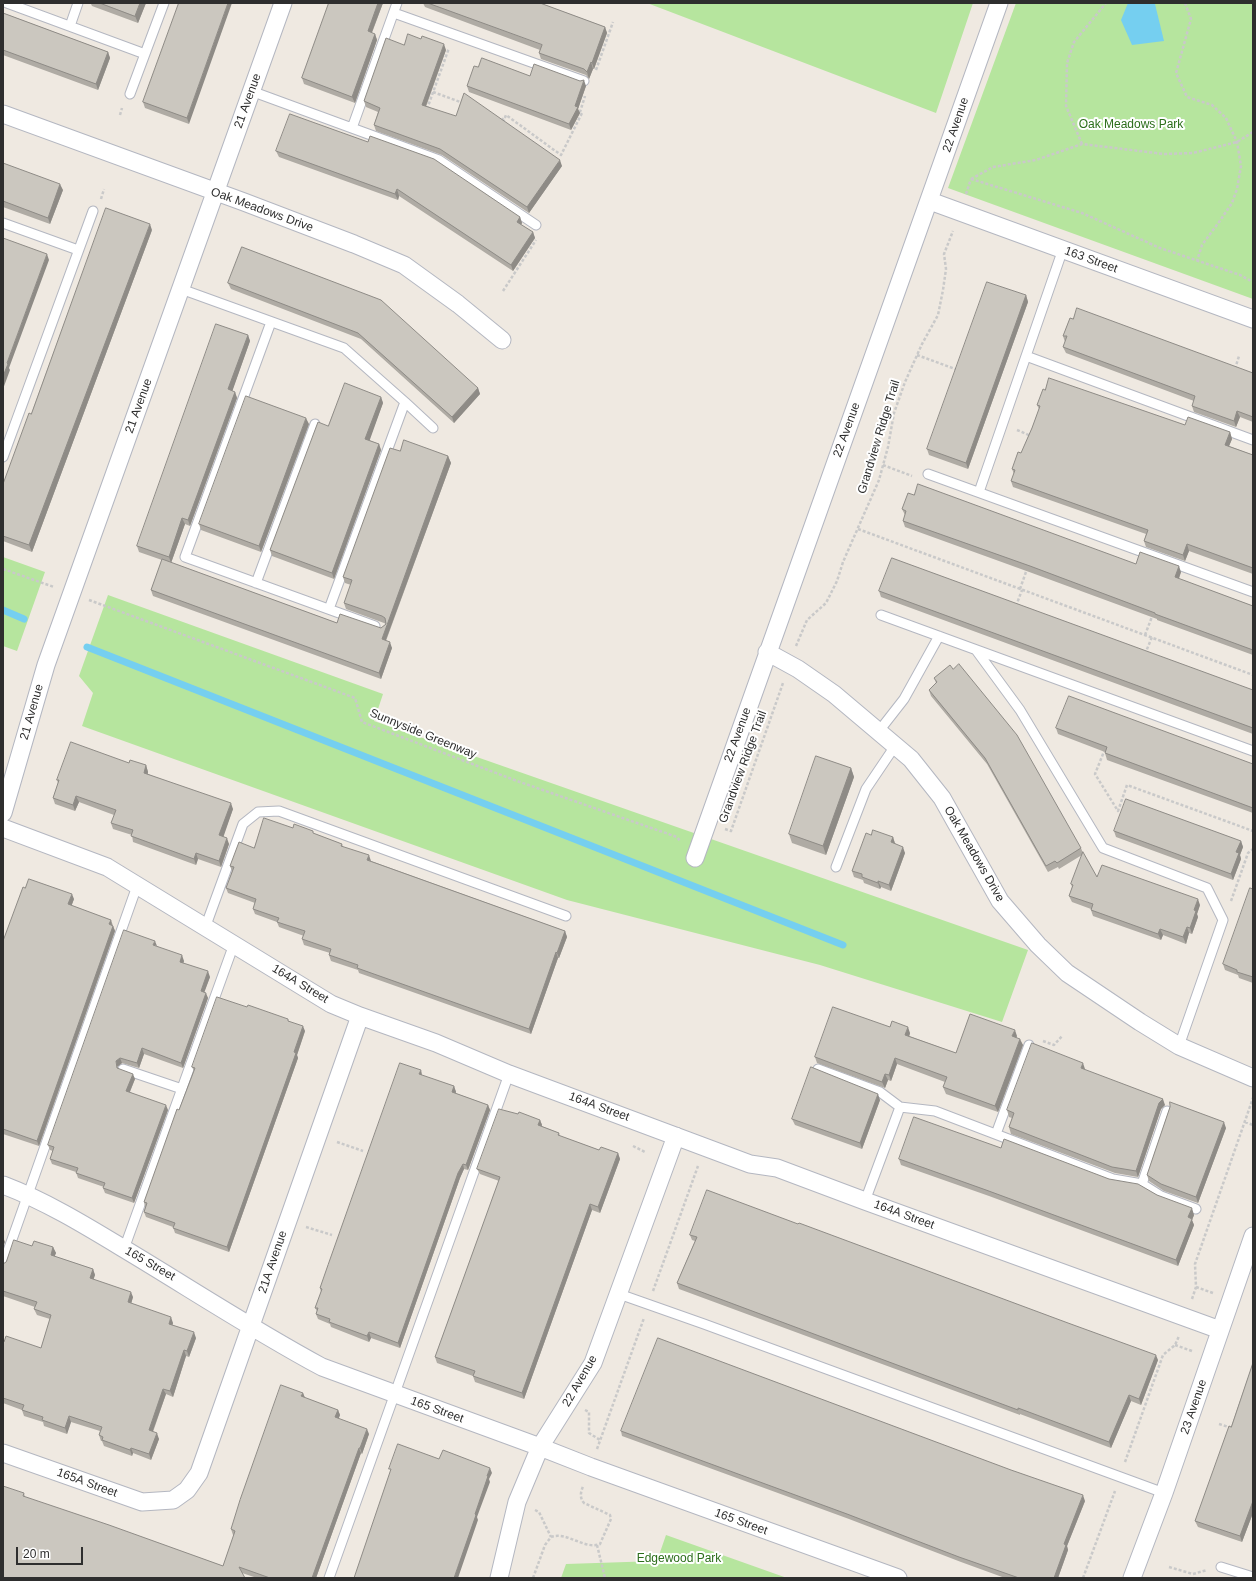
<!DOCTYPE html>
<html>
<head>
<meta charset="utf-8">
<style>
  body { margin:0 }
  #map { position:relative; width:1256px; height:1581px; overflow:hidden; background:#efe9e1; font-family:Helvetica,sans-serif }
  canvas { display:block }
  .frame { position:absolute; inset:0; border:4px solid #2e2e2e; pointer-events:none }
  .scale { position:absolute; left:16px; top:1547px; width:67px; height:18px; box-sizing:border-box; border:2px solid #2e2e2e; border-top:0; padding-left:5px; font-size:12px; line-height:14px; white-space:nowrap; color:#2e2e2e; -webkit-text-stroke:3px #fff; paint-order:stroke }
</style>
</head>
<body>
<div id="map">
<canvas width="1256" height="1581"></canvas>
<div class="frame"></div>
<div class="scale">20 m</div>
</div>
<script>
const c = document.querySelector('canvas').getContext('2d');
c.lineJoin = 'round';
function fill(path, color) { c.fillStyle = color; c.fill(path, 'evenodd'); }
function trace(path, color, width, dash) { c.strokeStyle = color; c.lineWidth = width; c.lineCap = dash ? 'butt' : 'round'; c.setLineDash(dash || []); c.stroke(path); }
function label(font, color, halo, rows, align = 'center') {
  c.font = font + ' Helvetica,sans-serif'; c.lineWidth = 4; c.setLineDash([]); c.textBaseline = 'middle'; c.strokeStyle = halo; c.fillStyle = color; for (const [text, x, y, turn = 0] of rows) {
    c.save(); c.translate(x, y); c.rotate((+turn || 0) * Math.PI / 180); c.textAlign = isNaN(turn) ? turn : align; if (halo) c.strokeText(text, 0, 0); c.fillText(text, 0, 0); c.restore();
  }
}
fill(new Path2D(`
  M647,3H973L936,113Z
  M1016,3H1253V299L948,188Z
  M3,557L45,572L17,651L3,646Z
  M108,595L383,694L374,721L1028,950L1002,1022L820,965L567,900L82,726L93,693L79,676Z
  M666,1535L787,1578H561L566,1564L657,1561Z`), '#b6e59e');
fill(new Path2D(`
  M1128,3L1155,4L1164,41L1132,45L1121,20Z`), '#75cff0');
trace(new Path2D(`
  M3,610L24,619
  M87,647L843,945`), '#75cff0', 7);
const service = new Path2D(`
  M7,3L145,54
  M394,13L584,81
  M70,26L78,3
  M251,91L439,160L536,225
  M130,94L164,3
  M352,128L397,3
  M3,223L78,250
  M181,289L344,348L405,402L329,609
  M271,322L185,557L375,626
  M1026,356L1253,440
  M405,402L433,428
  M3,457L93,211
  M928,474L1253,592
  M979,492L1063,249
  M256,583L315,424
  M881,615L1253,751
  M976,650L1020,710L1103,848L1207,888L1223,920L1179,1046
  M879,731L904,699L939,636
  M836,867L866,789L895,746
  M205,928L243,824L258,812L279,811L566,916
  M123,1069L182,1089
  M818,1069L880,1092L900,1107L935,1111L1113,1179L1142,1184L1161,1196L1196,1209
  M996,1134L1029,1045
  M1142,1184L1167,1111
  M865,1201L900,1107
  M124,1249L234,944
  M3,1265L137,886
  M619,1294L704,1324L1164,1493
  M1221,1567L1253,1577
  M329,1578L509,1074`);
const minor = new Path2D(`
  M3,114L244,202L354,244L404,265L458,304L502,340
  M930,201L1253,319
  M767,652L798,669L834,694L911,759L942,798L1000,901L1038,945L1067,973L1140,1022L1179,1046L1253,1078
  M3,813L46,665L283,3
  M3,828L107,867L331,1004L360,1016L436,1043L509,1074L750,1164L777,1168L865,1201L1220,1330
  M695,858L999,3
  M3,1185C45,1201 83,1224 121,1247C188,1287 253,1330 322,1367L540,1447L591,1467L898,1578
  M3,1453L142,1502L173,1500L187,1490L199,1473L360,1016
  M499,1578L517,1502L540,1447L593,1363L676,1136
  M1132,1578L1164,1493L1253,1236`);
trace(service, '#b4b7c1', 11);
trace(minor, '#b4b7c1', 19);
trace(new Path2D(`
  M1185,3L1191,19L1176,73L1187,97L1212,105L1226,118L1237,142L1241,166L1237,189L1232,203L1219,222L1202,245L1197,261
  M596,70L613,22
  M433,92L463,103
  M427,109L449,48
  M120,115L122,108
  M498,121L501,118L504,120L506,115L561,155L582,113L580,112L585,96
  M1082,144L1066,106L1067,63L1074,42L1106,3
  M971,179L1082,213L1160,248L1240,275L1253,282
  M971,179L993,167L1036,160L1082,144L1164,154L1193,153L1237,142L1253,132
  M966,194L971,179
  M101,199L104,189
  M503,291L536,240
  M917,355L958,370
  M1235,369L1239,356
  M1017,430L1031,436
  M883,465L912,476
  M858,529L1253,675
  M3,569L54,587
  M1020,589L1027,569
  M89,600L355,698L362,722L517,781L677,837L680,841
  M1016,606L1022,590
  M1145,635L1153,614
  M796,646L807,620L826,603L837,581L843,562L879,480L888,447L894,413L905,382L922,344L938,315L943,290L946,269L944,254L953,231
  M1145,654L1152,637
  M1105,749L1095,774L1118,811L1127,785L1253,831
  M725,829L731,831L783,683
  M1231,901L1248,853L1253,849
  M1043,1041L1054,1045L1062,1036
  M1245,1122L1253,1125
  M337,1142L363,1151
  M633,1146L645,1152
  M306,1227L332,1235
  M1196,1287L1213,1293
  M653,1291L698,1166
  M1192,1299L1196,1287L1195,1264L1253,1098
  M1175,1345L1192,1351
  M585,1410L589,1412V1433L600,1440
  M1219,1424L1232,1428
  M597,1449L644,1318
  M1125,1462L1163,1355L1175,1345L1179,1336
  M535,1510L539,1512L551,1537
  M597,1545L605,1578
  M1169,1567L1193,1574L1207,1570
  M533,1578L545,1545L551,1537C567,1531 584,1550 600,1544L611,1519L610,1515L584,1503C579,1497 581,1492 583,1486
  M1083,1578L1115,1491`), '#c9c9c9', 2.5, [3, 2]);
trace(service, '#fff', 9);
trace(minor, '#fff', 17);
fill(new Path2D(`
  M88,3H146L138,23L92,6L91,4Z
  M179,3L189,124L145,108L143,102Z
  M329,3H383L372,33L375,34L377,40L355,103L304,84L302,78Z
  M423,3H540L605,27L607,33L594,69H593L589,79L586,75L541,59L539,53L540,50L425,7Z
  M3,13L108,52L110,58L98,90L3,55Z
  M446,50L426,107L562,166L529,213L442,155L376,131L374,125L378,112L366,107L364,101Z
  M478,67L530,76L586,86L578,109L580,113L571,130L469,92L467,86Z
  M276,151L520,217L522,223L521,225L533,232L535,238L513,271L399,196L398,200L279,157Z
  M3,163L63,190L50,224L3,207Z
  M152,230L32,552L3,541V484L31,414Z
  M242,247L478,388L480,394L454,423L361,339L231,289L228,283Z
  M1026,295L1028,302L968,469L929,455L927,449Z
  M1070,318L1253,373V422L1240,417L1236,427L1194,412L1192,406L1194,401L1066,353L1063,347L1065,342L1063,336Z
  M248,335L250,341L232,391L235,392L237,398L190,526L185,524L171,563L337,623L381,628L386,624L384,623L346,609L344,603L351,585L345,583L343,577L400,451L448,456L451,463L386,641L392,648L381,679L153,596L151,590L162,560L139,552L137,546Z
  M381,397L383,403L369,440L379,444L381,450L334,579L272,556L270,550L328,426Z
  M1037,405L1185,425L1230,432L1232,439L1229,446L1253,455V574L1189,551L1185,561L1146,547L1144,541L1146,534L1013,487L1011,481L1014,474L1012,469L1021,453L1032,428L1039,409Z
  M309,424L261,552L201,530L199,524Z
  M902,509L1136,564L1181,572L1179,579L1253,606V655L1157,620V619L1032,573L905,527L903,521L905,515Z
  M879,591L1253,690V734L881,597Z
  M934,678L1081,848L1083,853L1097,877L1200,905L1197,914L1198,917L1192,934L1189,933L1186,944L1163,935L1161,940L1093,916L1091,910V909L1072,902L1069,896L1072,887L1071,884L1082,855L1059,869L1058,867L1048,872L987,764L931,696L929,690L936,683Z
  M1056,728L1253,764V813L1107,760L1105,753V752L1058,734Z
  M129,763L146,765L148,772V774L233,809L223,836L229,844L221,867L198,859L196,865L133,842L132,835L113,829L111,823L114,815L79,802L75,811L55,804L53,798L58,783L57,780Z
  M851,768L854,777L826,855L792,843L789,834Z
  M293,828L315,834L342,844L343,847L371,861L565,931L567,937L559,958H558L531,1034L359,973L358,970L331,961L329,955L330,953L304,945L302,939L304,936L279,927L277,922L255,914L253,909L255,903L228,893L226,888L232,871L230,866L254,848Z
  M1114,831L1241,841L1243,847L1240,855L1241,859L1233,880L1116,837Z
  M871,835L893,837L895,843L905,853L891,891L881,887L880,889L864,883L863,880L854,877L852,871Z
  M25,888L74,899L71,906L111,920L115,931L39,1146L3,1134V941Z
  M1253,889V983L1239,978L1238,975L1225,970L1223,964Z
  M157,946L184,961L183,963L210,977L204,992L208,998L183,1068L144,1054L139,1068L122,1063L117,1067L118,1068L135,1079L130,1092L168,1110L134,1203L105,1193L103,1188L104,1187L78,1178L76,1172L52,1164L50,1159L53,1151L50,1150L48,1145Z
  M247,1007L289,1021L305,1031L297,1055L298,1058L229,1252L175,1233L173,1227L146,1217L144,1212L145,1207L144,1202L179,1110L194,1071L192,1067Z
  M890,1027L910,1033L909,1036L956,1053L1017,1036L1016,1037L1023,1045L998,1112L946,1094L943,1087L945,1082L897,1064L891,1081L888,1080L885,1088L817,1063L815,1057Z
  M1085,1069V1070L1165,1105L1161,1109L1138,1177L1115,1173L1011,1134L1009,1127L1012,1118L1009,1117L1007,1110Z
  M421,1070L422,1076L454,1086L456,1092L455,1093L488,1105L490,1110L468,1170L464,1169L460,1178L400,1348L371,1338L369,1342L331,1327L330,1324L318,1319L316,1314L317,1311L315,1308L321,1292L320,1288Z
  M880,1100L862,1149L795,1125L792,1119Z
  M1170,1107L1226,1128L1198,1203L1164,1191L1149,1181L1147,1175Z
  M518,1114L540,1120L542,1125L541,1126L559,1133L560,1136L599,1150L618,1153L620,1159L600,1213L592,1210L524,1399L475,1382L473,1376L437,1363L435,1357L499,1181L480,1174L477,1169Z
  M1001,1148L1109,1179L1157,1195L1194,1215L1192,1220L1194,1225L1178,1266L989,1196L901,1165L899,1159Z
  M690,1235L1158,1360L1141,1405L1131,1401L1111,1448L1020,1414V1415L679,1289L677,1283L695,1241L692,1240Z
  M32,1246L53,1247L56,1253L54,1256L93,1269L95,1275L93,1279L133,1297L131,1303L173,1323L172,1325L196,1338L189,1357L186,1356L173,1397L166,1394L153,1432L159,1439L151,1460L133,1453L132,1456L104,1446L102,1441H101L99,1435L100,1431L71,1422L67,1434L44,1426L43,1422L24,1416L22,1410L3,1403V1341L41,1348L50,1319L37,1315L34,1309L35,1307L3,1296V1264Z
  M1253,1363V1513L1242,1542L1198,1527L1195,1521L1231,1427Z
  M303,1393L305,1398L338,1410L340,1415L338,1419L369,1434L362,1454L361,1453L316,1578H257L242,1573L3,1578L24,1493L25,1497L223,1566L234,1535H233L231,1529Z
  M621,1431L1085,1501L1067,1546L1068,1550L1058,1578H1005L961,1562L849,1519L622,1436Z`), '#afaba4');
fill(new Path2D(`
  M140,3H146L138,23L135,16Z
  M228,3H232L189,124L187,118Z
  M378,3H383L370,37L368,31Z
  M605,27L607,33L594,69L592,63Z
  M375,34L377,40L355,103L352,97Z
  M444,44L446,50L424,111L422,105Z
  M108,52L110,58L98,90L96,84Z
  M591,62L593,69L589,79L587,72Z
  M584,80L586,86L578,109L580,113L571,130L569,124Z
  M560,160L562,166L529,213L527,207Z
  M60,184L63,190L50,224L48,218Z
  M397,189L399,196L398,200L395,194Z
  M520,217L522,223L519,228L517,222Z
  M150,224L152,230L32,552L29,545Z
  M533,232L535,238L513,271L511,265Z
  M47,254L49,260L9,368L10,370L3,389V376L7,363Z
  M1026,295L1028,302L968,469L966,463Z
  M248,335L250,341L231,395L228,389Z
  M478,388L480,394L454,423L452,417Z
  M235,392L237,398L190,526L188,520Z
  M381,397L383,403L368,445L365,439Z
  M1237,411L1240,417L1236,427L1234,421Z
  M306,418L309,424L261,552L259,546Z
  M1230,432L1232,439L1227,451L1225,445Z
  M379,444L381,450L334,579L332,573Z
  M448,456L451,463L384,645L382,639Z
  M182,518L185,524L171,563L169,557Z
  M1187,544L1189,551L1185,561L1183,555Z
  M1179,566L1181,572L1177,583L1175,577Z
  M390,642L392,648L381,679L379,673Z
  M146,765L148,772L146,779L144,773Z
  M851,768L854,777L826,855L823,846Z
  M76,796L79,802L75,811L73,805Z
  M231,803L233,809L222,841L219,835Z
  M893,837L895,844L891,842Z
  M227,838L229,844L221,867L219,861Z
  M1241,841L1243,847L1240,855L1241,859L1233,880L1231,874L1236,852Z
  M903,847L905,853L891,891L889,885Z
  M196,853L198,859L196,865L194,859Z
  M369,855L371,861L367,860Z
  M878,881L881,887L880,889L878,883Z
  M72,894L74,899L70,910L68,904Z
  M1198,899L1200,905L1197,914L1198,917L1192,934L1190,928L1194,910Z
  M111,920L112,926L109,924Z
  M113,926L115,931L39,1146L37,1141Z
  M1187,927L1189,933L1186,944L1183,937Z
  M1160,929L1163,935L1161,940L1158,934Z
  M565,931L567,937L559,958L557,953Z
  M155,941L157,946L153,945Z
  M556,952L558,958L531,1034L529,1029Z
  M182,955L184,961L182,967L180,962Z
  M208,971L210,977L203,996L201,991Z
  M206,993L208,998L183,1068L181,1063Z
  M303,1026L305,1031L297,1055L298,1058L229,1252L227,1247Z
  M908,1027L910,1033L908,1041L905,1035Z
  M1015,1030L1017,1036L1015,1042L1012,1036Z
  M1020,1039L1023,1045L998,1112L995,1106Z
  M142,1048L144,1054L139,1068L137,1063Z
  M120,1058L122,1063L117,1067L119,1073L116,1061Z
  M895,1058L897,1064L891,1081L889,1075Z
  M1083,1063L1085,1069L1083,1074L1081,1068Z
  M421,1070L422,1076L419,1074Z
  M133,1074L135,1079L128,1096L126,1091Z
  M885,1074L888,1080L885,1088L882,1082Z
  M454,1086L456,1092L454,1097L452,1092Z
  M878,1094L880,1100L862,1149L860,1143Z
  M1163,1099L1165,1105L1161,1109L1138,1177L1136,1171L1159,1103Z
  M166,1105L168,1110L134,1203L132,1198Z
  M488,1105L490,1110L468,1170L466,1165Z
  M540,1120L542,1125L540,1131L538,1125Z
  M1224,1122L1226,1128L1198,1203L1196,1197Z
  M618,1153L620,1159L600,1213L598,1207Z
  M463,1164L464,1169L460,1178L400,1348L398,1343L458,1173Z
  M590,1204L592,1210L524,1399L522,1393Z
  M1192,1208L1194,1215L1192,1220L1194,1225L1178,1266L1176,1260L1188,1217Z
  M3,1237L5,1242L3,1247Z
  M53,1247L56,1253L53,1261L51,1255Z
  M93,1269L95,1275L92,1284L90,1278Z
  M131,1292L133,1297L130,1308L128,1302Z
  M171,1317L173,1323L171,1330L169,1324Z
  M194,1332L196,1338L189,1357L187,1351Z
  M369,1332L371,1338L369,1342L367,1336Z
  M184,1350L186,1356L173,1397L170,1391Z
  M1156,1355L1158,1360L1141,1405L1139,1399Z
  M163,1389L166,1394L151,1436L149,1430Z
  M303,1393L305,1398L301,1396Z
  M1129,1395L1131,1401L1111,1448L1109,1442Z
  M338,1410L340,1415L337,1423L335,1417Z
  M69,1416L71,1422L67,1434L65,1428Z
  M367,1429L369,1434L362,1454L360,1448Z
  M157,1433L159,1439L151,1460L149,1454Z
  M131,1448L133,1453L132,1456L130,1450Z
  M359,1448L361,1453L316,1578H312Z
  M490,1468L492,1473L489,1479L490,1482L477,1517L478,1520L458,1578H454L487,1476Z
  M1083,1495L1085,1501L1067,1546L1068,1550L1058,1578H1054L1064,1544Z
  M1253,1501V1513L1242,1542L1240,1536Z`), '#8e8b86');
const building = new Path2D(`
  M100,3H140L135,16Z
  M179,3H228L187,118L143,102Z
  M329,3H378L368,31L375,34L352,97L302,78Z
  M428,3H540L605,27L592,63L591,62L587,72L584,69L539,53L542,45Z
  M3,13L108,52L96,84L3,50Z
  M408,34L421,39L422,36L444,44L422,105L456,116L464,93L560,160L527,207L440,149L374,125L380,108L364,101L386,38L404,45Z
  M482,58L530,76L534,64L580,81L584,80L575,106L578,107L569,124L467,86L474,66L478,67Z
  M290,114L368,142L370,136L434,159L520,217L517,222L533,232L511,265L397,189L395,194L276,151Z
  M3,163L60,184L48,218L3,201Z
  M106,208L150,224L29,545L3,536V484L29,413L31,414Z
  M3,238L47,254L7,363L8,364L3,376Z
  M242,247L381,300L478,388L452,417L358,333L228,283Z
  M987,282L1026,295L966,463L927,449Z
  M1077,308L1253,373V417L1237,411L1234,421L1192,406L1195,396L1063,347L1067,336H1063L1070,318L1073,319Z
  M216,324L248,335L228,389L235,392L188,520L182,518L169,557L137,546Z
  M1049,378L1185,425L1188,417L1230,432L1225,445L1253,455V568L1187,544L1183,555L1144,541L1148,530L1011,481L1015,470L1012,469L1018,452L1021,453L1032,428L1040,406L1037,405L1043,389L1045,390Z
  M345,383L381,397L365,439L379,444L332,573L270,550L318,422L328,426Z
  M246,396L306,418L259,546L199,524Z
  M404,440L448,456L382,639L390,642L379,673L151,590L162,559L337,623L340,614L381,628L386,624L385,618L382,616L344,603L352,580L343,577L390,448L400,451Z
  M918,484L1136,564L1140,552L1179,566L1175,577L1253,606V650L1155,614V613L1030,566L903,521L906,511L902,509L908,493L914,495Z
  M892,558L1253,690V728L879,591Z
  M959,664L1017,735L1081,848L1057,863L1055,861L1046,866L985,758L929,690L937,682L934,678L950,665L953,669Z
  M1069,696L1253,764V808L1105,753L1107,747L1056,728Z
  M71,742L129,763L130,760L146,765L144,773L231,803L219,835L227,838L219,861L196,853L194,859L131,836L133,830L111,823L116,810L76,796L73,805L53,798L59,780H57Z
  M816,756L851,768L823,846L789,834Z
  M1126,799L1241,841L1236,852L1239,853L1231,874L1114,831Z
  M264,818L293,828L294,824L313,831V833L342,844L341,846L369,855L367,860L565,931L557,953L556,952L529,1029L357,968L358,965L329,955L331,949L302,939L305,931L277,922L279,918L253,909L256,899L226,888L234,867L230,866L239,842L254,848Z
  M873,830L893,837L891,842L903,847L889,885L878,881V883L862,877V874L852,871L866,833L871,835Z
  M1083,852L1097,877L1102,865L1198,899L1194,910L1196,911L1190,928L1187,927L1183,937L1160,929L1158,934L1091,910L1093,904L1069,896L1073,885L1071,884Z
  M29,879L72,894L68,904L111,920L109,924L113,926L37,1141L3,1129V941L23,887L25,888Z
  M1250,888L1253,889V977L1237,972V970L1223,964Z
  M124,930L155,941L153,945L182,955L180,962L208,971L201,991L206,993L181,1063L142,1048L137,1063L120,1058L116,1061L117,1068L133,1074L126,1091L166,1105L132,1198L103,1188L105,1183L76,1173L78,1168L50,1159L54,1147L48,1145Z
  M217,997L247,1007L248,1005L288,1019V1021L303,1026L294,1052L296,1053L227,1247L173,1228L175,1223L144,1212L147,1203L144,1202L177,1109L179,1110L195,1068L192,1067Z
  M833,1007L890,1027L892,1021L908,1027L905,1035L956,1053L970,1014L1015,1030L1012,1036L1020,1039L995,1106L943,1087L947,1077L895,1058L889,1075L885,1074L882,1082L815,1057Z
  M1032,1043L1083,1063L1081,1068L1163,1099L1159,1103L1136,1171L1112,1167L1009,1127L1014,1113L1007,1110Z
  M400,1063L421,1070L419,1074L454,1086L452,1092L488,1105L466,1165L463,1164L458,1173L398,1343L369,1332L367,1336L329,1322L330,1319L316,1314L318,1308H315L322,1289L320,1288L328,1265Z
  M811,1067L878,1094L860,1143L792,1119Z
  M1170,1102L1224,1122L1196,1197L1161,1184L1147,1175L1170,1107Z
  M499,1109L518,1114L519,1112L540,1120L538,1125L559,1133L558,1135L599,1150L601,1147L618,1153L598,1207L590,1204L522,1393L473,1376L475,1371L435,1357L500,1177L477,1169Z
  M914,1117L1001,1148L1004,1139L1109,1179L1138,1184L1157,1195L1192,1208L1188,1217L1192,1219L1176,1260L986,1190L899,1159Z
  M707,1190L798,1224L799,1223L1068,1323L1156,1355L1139,1399L1129,1395L1109,1442L1018,1408V1410L677,1283L697,1237L690,1235Z
  M14,1240L32,1246L34,1241L53,1247L51,1255L93,1269L90,1278L131,1292L128,1302L171,1317L169,1324L194,1332L187,1351L184,1350L170,1391L163,1389L149,1430L157,1433L149,1454L131,1448L130,1450L102,1440L103,1437L99,1435L102,1427L69,1416L65,1428L42,1420L43,1417L22,1410L24,1405L3,1398V1341L4,1342L6,1336L41,1348L51,1315L34,1309L37,1302L3,1291V1264L6,1262Z
  M658,1338L1011,1470L1083,1495L1064,1544L1066,1545L1054,1578H1019L959,1557L847,1514L621,1431Z
  M1253,1363V1501L1240,1536L1195,1521L1229,1426L1231,1427Z
  M281,1385L303,1393L301,1396L338,1410L335,1417L367,1429L360,1448H359L312,1578H270L239,1567L245,1578H3V1486L24,1493L23,1496L109,1525L223,1566L235,1531L231,1529L240,1500Z
  M398,1444L439,1459L443,1450L490,1468L487,1476H488L475,1514L476,1515L454,1578H354L391,1469H389Z`);
fill(building, '#cbc7bf');
trace(building, '#8e8b86', 1);
label('12px', '#2e2e2e', '#fff', [
  ["21 Avenue",248,101,-70],
  ["22 Avenue",956,125,-71],
  ["Oak Meadows Drive",262,210,20],
  ["163 Street",1091,260,20],
  ["21 Avenue",139,406,-70],
  ["22 Avenue",847,430,-70],
  ["Grandview Ridge Trail",879,437,-73],
  ["21 Avenue",32,712,-74],
  ["Sunnyside Greenway",423,734,22],
  ["22 Avenue",738,735,-70],
  ["Grandview Ridge Trail",743,767,-70],
  ["Oak Meadows Drive",974,854,60],
  ["164A Street",300,984,31],
  ["164A Street",599,1107,20],
  ["164A Street",904,1215,20],
  ["21A Avenue",273,1262,-71],
  ["165 Street",150,1264,30],
  ["22 Avenue",580,1381,-60],
  ["23 Avenue",1194,1407,-71],
  ["165 Street",437,1410,20],
  ["165A Street",87,1483,20],
  ["165 Street",741,1522,20]
]);
label('12px', '#2c6e1b', '#fff', [
  ["Oak Meadows Park",1131,125],
  ["Edgewood Park",679,1559]
]);
</script>
</body>
</html>
